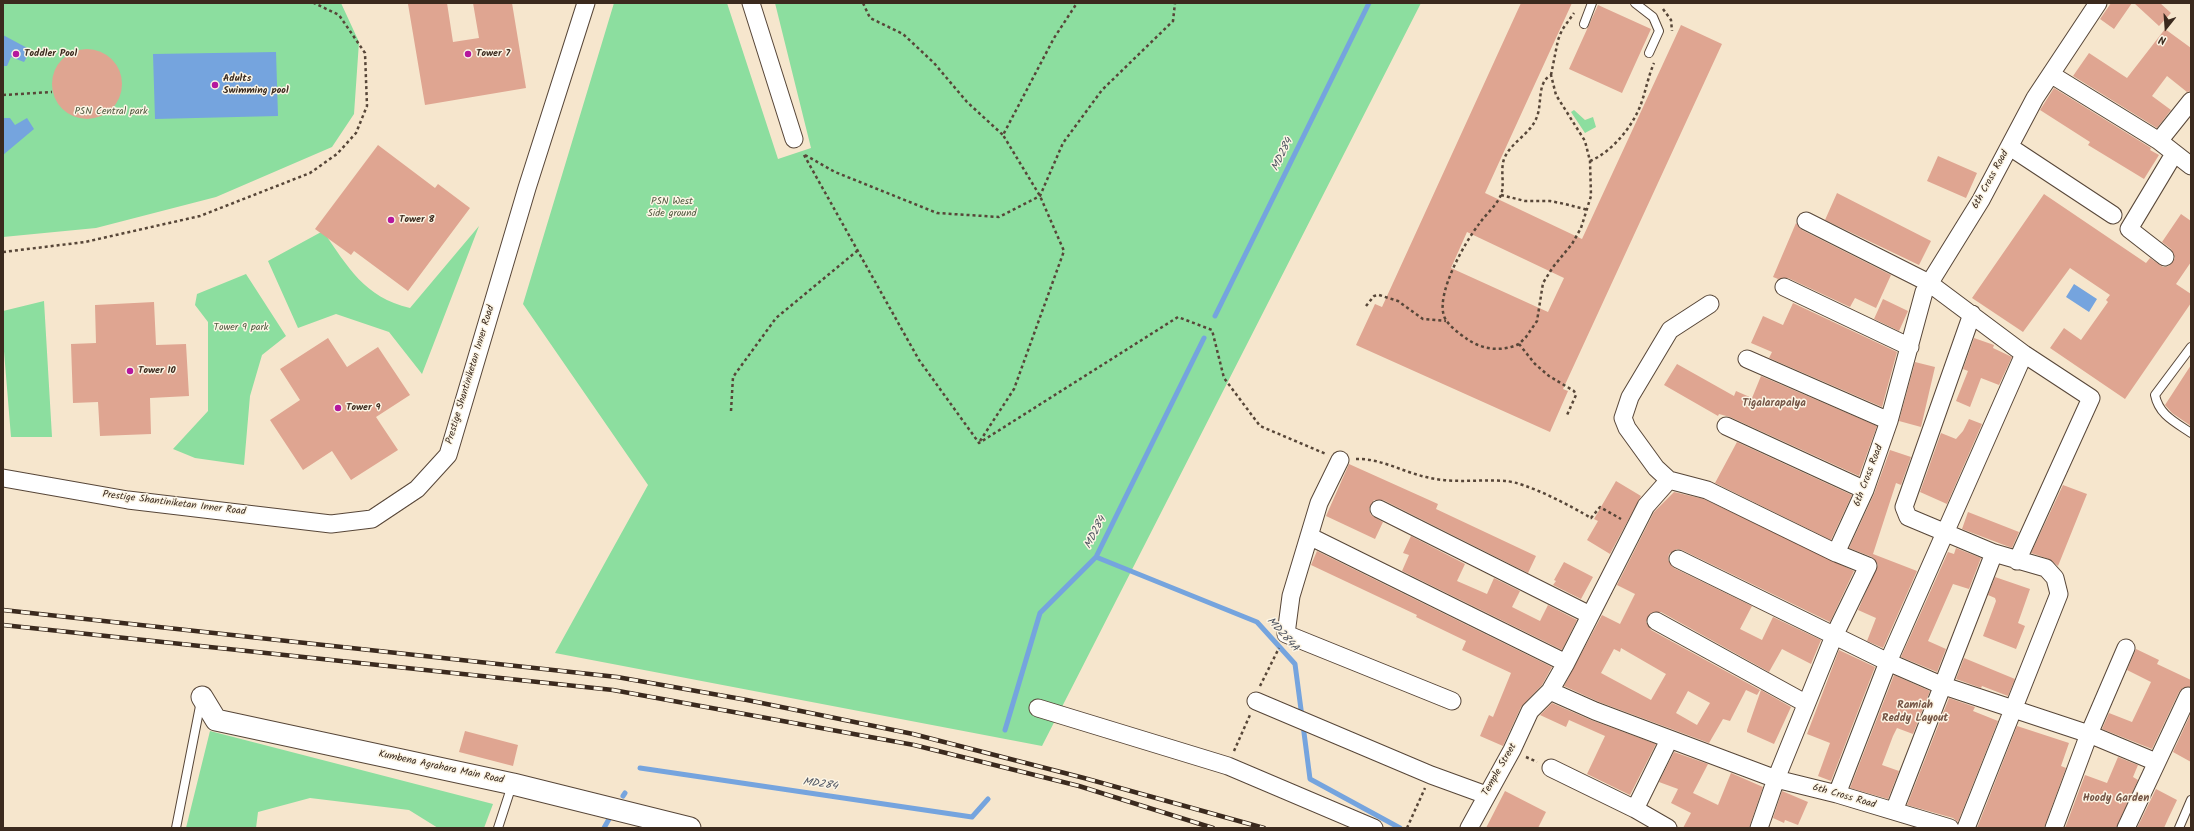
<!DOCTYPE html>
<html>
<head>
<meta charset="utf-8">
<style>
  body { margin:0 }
  #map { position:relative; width:2194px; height:831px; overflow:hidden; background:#f6e6cd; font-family:Kalam,sans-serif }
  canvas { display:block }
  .frame { position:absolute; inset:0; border:4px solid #3b2a1e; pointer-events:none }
  .north { position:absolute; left:2146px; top:8px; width:40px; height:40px; -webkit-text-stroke:3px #fcf5e5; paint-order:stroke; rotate:197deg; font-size:11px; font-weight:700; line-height:16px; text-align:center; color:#3b2a1e }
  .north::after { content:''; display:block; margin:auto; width:14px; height:18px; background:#3b2a1e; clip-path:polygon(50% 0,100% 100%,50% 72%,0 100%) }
</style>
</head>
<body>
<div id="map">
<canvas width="2194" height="831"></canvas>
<div class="frame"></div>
<div class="north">N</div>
</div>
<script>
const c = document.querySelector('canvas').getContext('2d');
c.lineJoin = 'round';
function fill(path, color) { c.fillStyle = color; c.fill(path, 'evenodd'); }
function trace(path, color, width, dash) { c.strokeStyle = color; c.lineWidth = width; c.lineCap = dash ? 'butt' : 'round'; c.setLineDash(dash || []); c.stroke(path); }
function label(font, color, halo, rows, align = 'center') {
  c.font = font + ' Kalam,sans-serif'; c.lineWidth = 3; c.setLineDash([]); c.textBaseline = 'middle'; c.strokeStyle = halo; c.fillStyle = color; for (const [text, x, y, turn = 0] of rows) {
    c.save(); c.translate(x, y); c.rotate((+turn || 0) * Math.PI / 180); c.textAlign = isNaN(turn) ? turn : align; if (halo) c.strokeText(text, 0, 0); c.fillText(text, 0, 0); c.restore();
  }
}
fill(new Path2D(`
  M3,3H341L359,42L354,114L332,147L216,197L96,228L3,237Z
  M614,3H727L778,159L811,148L775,3H1421L1042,746L555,653L648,485L523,304Z
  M1574,110L1585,120L1593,117L1596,127L1585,133L1571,112Z
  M479,226L422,374L389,332L336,314L298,328L268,261L323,231C348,267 364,297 410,308Z
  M246,274L286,336L262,355L250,396L244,465L195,458L173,449L208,411V322L195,305L197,294Z
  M44,301L52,437H11L3,339V311Z
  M210,731L493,804L484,828H438L409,810L310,798L258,812L256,828H186Z`), '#8cde9f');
fill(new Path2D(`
  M3,35L31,50L24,62L11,57L7,66H3Z
  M276,52L278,116L155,119L153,54Z
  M3,118H10L15,125L27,118L34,129L3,155Z
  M2074,284L2097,299L2089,312L2066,297Z`), '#75a4de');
trace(new Path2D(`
  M1215,316L1369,3
  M1096,557L1257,622L1295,664L1302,717
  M1303,725L1310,779L1400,828
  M1005,730L1040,613L1096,557L1204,338
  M640,768L972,817L988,799
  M623,796L625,793
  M604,828L609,819`), '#75a4de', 5);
fill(new Path2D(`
  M416,3H447L453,42L479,38L473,3H512L526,88L425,105L408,4Z
  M1521,3H1572L1485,193L1582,239L1681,25L1722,44L1563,389L1568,391L1550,432L1356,345L1375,304L1382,307ZM1467,232L1564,278L1548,312L1451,268Z
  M2111,3H2132L2114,29L2100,19Z
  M2134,3H2160L2171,13L2159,26Z
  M1598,5L1651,29L1622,93L1569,69Z
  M2165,29L2191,48V91L2187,92L2167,76L2152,96L2171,110L2157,128L2073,76L2089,53L2127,78Z
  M52 84a35 35 0 1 1 70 0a35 35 0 1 1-70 0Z
  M2054,88L2151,148L2150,150L2159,155L2144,179L2088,145L2090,142L2040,110Z
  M378,145L435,188L438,184L470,208L408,291L354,251L351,255L315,229Z
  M1938,156L1977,173L1966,198L1927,181Z
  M1837,193L1931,241L1919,265L1825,220Z
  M2044,194L2146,263L2150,258L2163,267L2169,266L2175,258L2171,249L2162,242L2181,214L2191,221V262L2176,284L2191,294V303L2125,399L2050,348L2064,328L2081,340L2108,302L2106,300L2110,295L2070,268L2023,332L1972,298Z
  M1796,223L1802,230L1891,275L1876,308L1855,298L1850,307L1788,278L1778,279L1773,277Z
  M1883,299L1908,311L1899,331L1874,319Z
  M154,302L156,345L186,344L189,396L150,398L151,434L100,436L98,402L73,403L71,344L96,343L95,305Z
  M1793,303L1897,352L1882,407L1769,358L1772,352L1751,343L1763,316L1783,325Z
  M328,338L347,367L378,347L410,395L376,417L398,450L351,480L332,451L303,470L270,420L300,400L280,369Z
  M1974,338L1994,345L1993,348L2012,357L1999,385L1981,378L1970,407L1956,401L1968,371L1963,369Z
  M1915,362L1935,367L1921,427L1899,421Z
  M1677,364L1734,396L1736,391L1752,398L1761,376L1877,426L1859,476L1730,417L1719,414L1718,416L1664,385Z
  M2191,365V426L2172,413L2165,405Z
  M1969,419L1982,424L1947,504L1920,492L1941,433L1956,439L1963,431Z
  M1737,442L1852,495L1831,540L1715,483Z
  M1890,450L1911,457L1901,485L1896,483L1873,554L1917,571L1883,648L1867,641L1876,618L1858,610L1878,565L1872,557L1849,548L1874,494Z
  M1349,464L1438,504L1436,509L1536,556L1528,573L1383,500H1374L1369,509L1371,515L1383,522L1375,539L1326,516Z
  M1616,481L1641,496L1610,554L1587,540L1598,521L1594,519Z
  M2063,485L2087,494L2058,566L2049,559L2031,553Z
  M1674,492L1704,499L1854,571L1830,622L1682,550L1677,549L1669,554L1668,560L1674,568L1752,606L1740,629L1762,640L1773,617L1821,640L1811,664L1782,649L1769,672L1661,612L1651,613L1646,622L1651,630L1760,690L1757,695L1746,690L1730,721L1723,719L1709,743L1599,702L1564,686L1602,615L1620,624L1635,594L1617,585L1654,512ZM1621,648L1666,674L1651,700L1601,673L1614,649L1620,652ZM1688,691L1710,703L1697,725L1676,713Z
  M1968,512L2019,532L2012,548L1962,529Z
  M1411,536L1465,564L1457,581L1487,594L1494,578L1520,591L1512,607L1540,621L1548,605L1577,620L1562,650L1402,571L1409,555L1403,553Z
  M1956,548L1981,558L1969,589L1953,584L1928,641L1946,649L1937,672L1901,657L1948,552L1954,554Z
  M1317,551L1552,667L1542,685L1521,707L1503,746L1480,736L1489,715L1493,717L1511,673L1462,650L1466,641L1416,617L1417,615L1311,565Z
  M1564,562L1593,577L1581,599L1553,585L1556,581L1554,580Z
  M1995,577L2030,589L2018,623L2025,626L2016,649L1983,636L1996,601L1995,598L1988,595Z
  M2136,649L2159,660L2157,664L2191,680V687L2183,688L2179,692L2152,749L2102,729L2109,713L2132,722L2151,682L2127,670Z
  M1839,650L1875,667L1831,781L1818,776L1830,743L1807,734Z
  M1964,658L2015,679L2008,696L1982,686L1981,688L1956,679Z
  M1894,675L1930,691L1913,734L1897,728L1893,736L1882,765L1899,771L1888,799L1850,788Z
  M1761,690L1791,707L1774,744L1747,732V730Z
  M1949,698L1975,707L1973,711L1998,721L1958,822L1953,818L1907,805Z
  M1552,703L1591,720L1656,744L1630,795L1587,774L1605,736L1569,720L1566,727L1540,715Z
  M2191,713V762L2173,752Z
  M2017,726L2069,743L2061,766L2066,768L2044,828H1977Z
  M465,731L518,745L513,766L459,752Z
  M1674,752L1708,764L1693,793L1718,805L1731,773L1763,787L1749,828H1683L1691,813L1671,803L1678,789L1659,782Z
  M2118,757L2138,765L2133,777L2138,780L2116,828H2065L2085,775L2107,783Z
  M2156,789L2177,800L2168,819L2164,828H2137Z
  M1505,791L1546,812L1538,828H1486Z
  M1782,791L1808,802L1798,825L1785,820L1784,823L1773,818Z`), '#dfa591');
const service = new Path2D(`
  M1635,3L1653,17L1659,31L1649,53
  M1584,24L1592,3
  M2191,347L2155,395C2159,415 2175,422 2191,433
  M176,828L201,701
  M498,828L512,785
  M2179,828L2191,800`);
const minor = new Path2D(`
  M751,3L794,139
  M2052,75L2159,141L2191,166
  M2159,141L2191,101
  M2010,147L2113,215
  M1806,221L1929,283L2024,354L2091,398L2017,561
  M2165,257L2129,229L2174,154
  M1784,287L1910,347
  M1710,304L1670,330L1630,397L1623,418L1627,428L1656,468L1669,480L1707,490L1836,553
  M1747,359L1889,421
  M1726,426L1865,490
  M1340,460L1319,503L1291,596L1286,634L1452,701
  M3,478L128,500L331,524L372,519L417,489L448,455L527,188L586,3
  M1379,509L1590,615
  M1309,536L1566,663
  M1678,559L1888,662L1941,685L2089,734L2156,762
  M1656,621L1805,703
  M1550,691L1595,711L1776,779L1759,828
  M1256,701L1431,775L1486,795
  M1038,708L1228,766L1374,828
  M1551,768L1635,809L1668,828
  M1837,794L1888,662L2024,354
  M1635,809L1669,740
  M1894,811L1994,553
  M1469,828L1512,750L1530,711L1550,691L1566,663L1646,506L1669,480
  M1950,828L1837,794L1776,779L1834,636L1868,566L1836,553L1865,490L1889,421L1924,292L1981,200L2035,98L2098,3
  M1966,828L2059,594L2055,578L2046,568L1994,553L1908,517L1904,507L1972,314
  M2054,828L2089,734L2126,648
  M2126,828L2188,696`);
const tertiary = new Path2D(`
  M202,697L216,720L513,784L690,828`);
trace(service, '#574638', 10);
trace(minor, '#574638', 19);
trace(tertiary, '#574638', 23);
trace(new Path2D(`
  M863,3L870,18L903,34L934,63L967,102L1003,135
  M1663,9L1671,20L1672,31
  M1551,75L1558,40L1562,30L1574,13
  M3,95L52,92
  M804,155L919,360L979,443L1178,317L1212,330L1224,378L1260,426L1326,454
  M805,155L835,172L937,213L999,217L1040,196L1063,143L1102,90L1173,21L1175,3
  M1590,161C1612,152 1633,126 1641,104C1646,90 1648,77 1654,63
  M1501,195L1525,201H1550L1565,204L1588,210
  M3,252L85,242L200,216L310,173L337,154L356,133L367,106L365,53L339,15L314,3
  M1366,306L1374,296L1379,295L1398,301L1423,319L1446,321
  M1519,344C1502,352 1483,350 1467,339C1460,334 1447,325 1444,316C1436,293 1465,242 1479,224C1486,214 1496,206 1501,195C1505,184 1500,171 1504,159C1511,142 1529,135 1536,119C1543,105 1536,83 1551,75L1556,95L1585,141L1590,161L1591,196L1581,228L1572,244L1553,267L1543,283L1537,321L1526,337L1519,344L1535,364L1549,376L1574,391L1576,395L1567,415
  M731,411L733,377L776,318L857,251
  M980,441L1014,389L1064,251L1040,196L1003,135L1054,38L1077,3
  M1356,459C1380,458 1403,472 1426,477C1454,484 1478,479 1505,481C1526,482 1573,507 1591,518L1600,507L1621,519
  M1260,686L1279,648
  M1234,751L1250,715
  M1526,757L1537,762
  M1407,828L1425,788`), '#574638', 2.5, [3, 3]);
trace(service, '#fff', 8);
trace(minor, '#fff', 17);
trace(tertiary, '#fff', 21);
const rail = new Path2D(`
  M3,610L617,677L747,700L913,734L1084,778L1264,828
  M3,625L613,690L914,745L1079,786L1213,828`);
trace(rail, '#3b2a1e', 4.5);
trace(rail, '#fcf5e5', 3, [9]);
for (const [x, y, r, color] of [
  [16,54,4,"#b5179e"],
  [468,54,4,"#b5179e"],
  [215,85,4,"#b5179e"],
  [391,220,4,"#b5179e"],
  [130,371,4,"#b5179e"],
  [338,408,4,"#b5179e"]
]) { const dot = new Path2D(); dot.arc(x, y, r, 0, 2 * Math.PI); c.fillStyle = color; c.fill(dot); trace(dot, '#fcf5e5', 1.5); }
label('bold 10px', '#3b2a1e', '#fcf5e5', [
  ["Toddler Pool",24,54],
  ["Tower 7",476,54],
  ["Adults",223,79],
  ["Swimming pool",223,91],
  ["Tower 8",399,220],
  ["Tower 10",138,371],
  ["Tower 9",346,408]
], 'left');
label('10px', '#4f573e', '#fcf5e5', [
  ["PSN Central park",111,112],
  ["PSN West",672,202],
  ["Side ground",672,214],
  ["Tower 9 park",241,328]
]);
label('10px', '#3b2a1e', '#fcf5e5', [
  ["6th Cross Road",1991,180,-61],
  ["Prestige Shantiniketan Inner Road",471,375,-73],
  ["6th Cross Road",1869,476,-69],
  ["Prestige Shantiniketan Inner Road",174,504,7],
  ["Kumbena Agrahara Main Road",441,768,12],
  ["Temple Street",1500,770,-60],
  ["6th Cross Road",1844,797,16]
]);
label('italic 11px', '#4f5561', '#fcf5e5', [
  ["MD284",1283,155,-64],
  ["MD284",1096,533,-63],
  ["MD284A",1282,635,48],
  ["MD284",820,785,8]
]);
label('bold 11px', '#745546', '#fcf5e5', [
  ["Tigalarapalya",1774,404],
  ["Ramiah",1915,706],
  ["Reddy Layout",1915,719],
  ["Hoody Garden",2116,799]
]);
</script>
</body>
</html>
